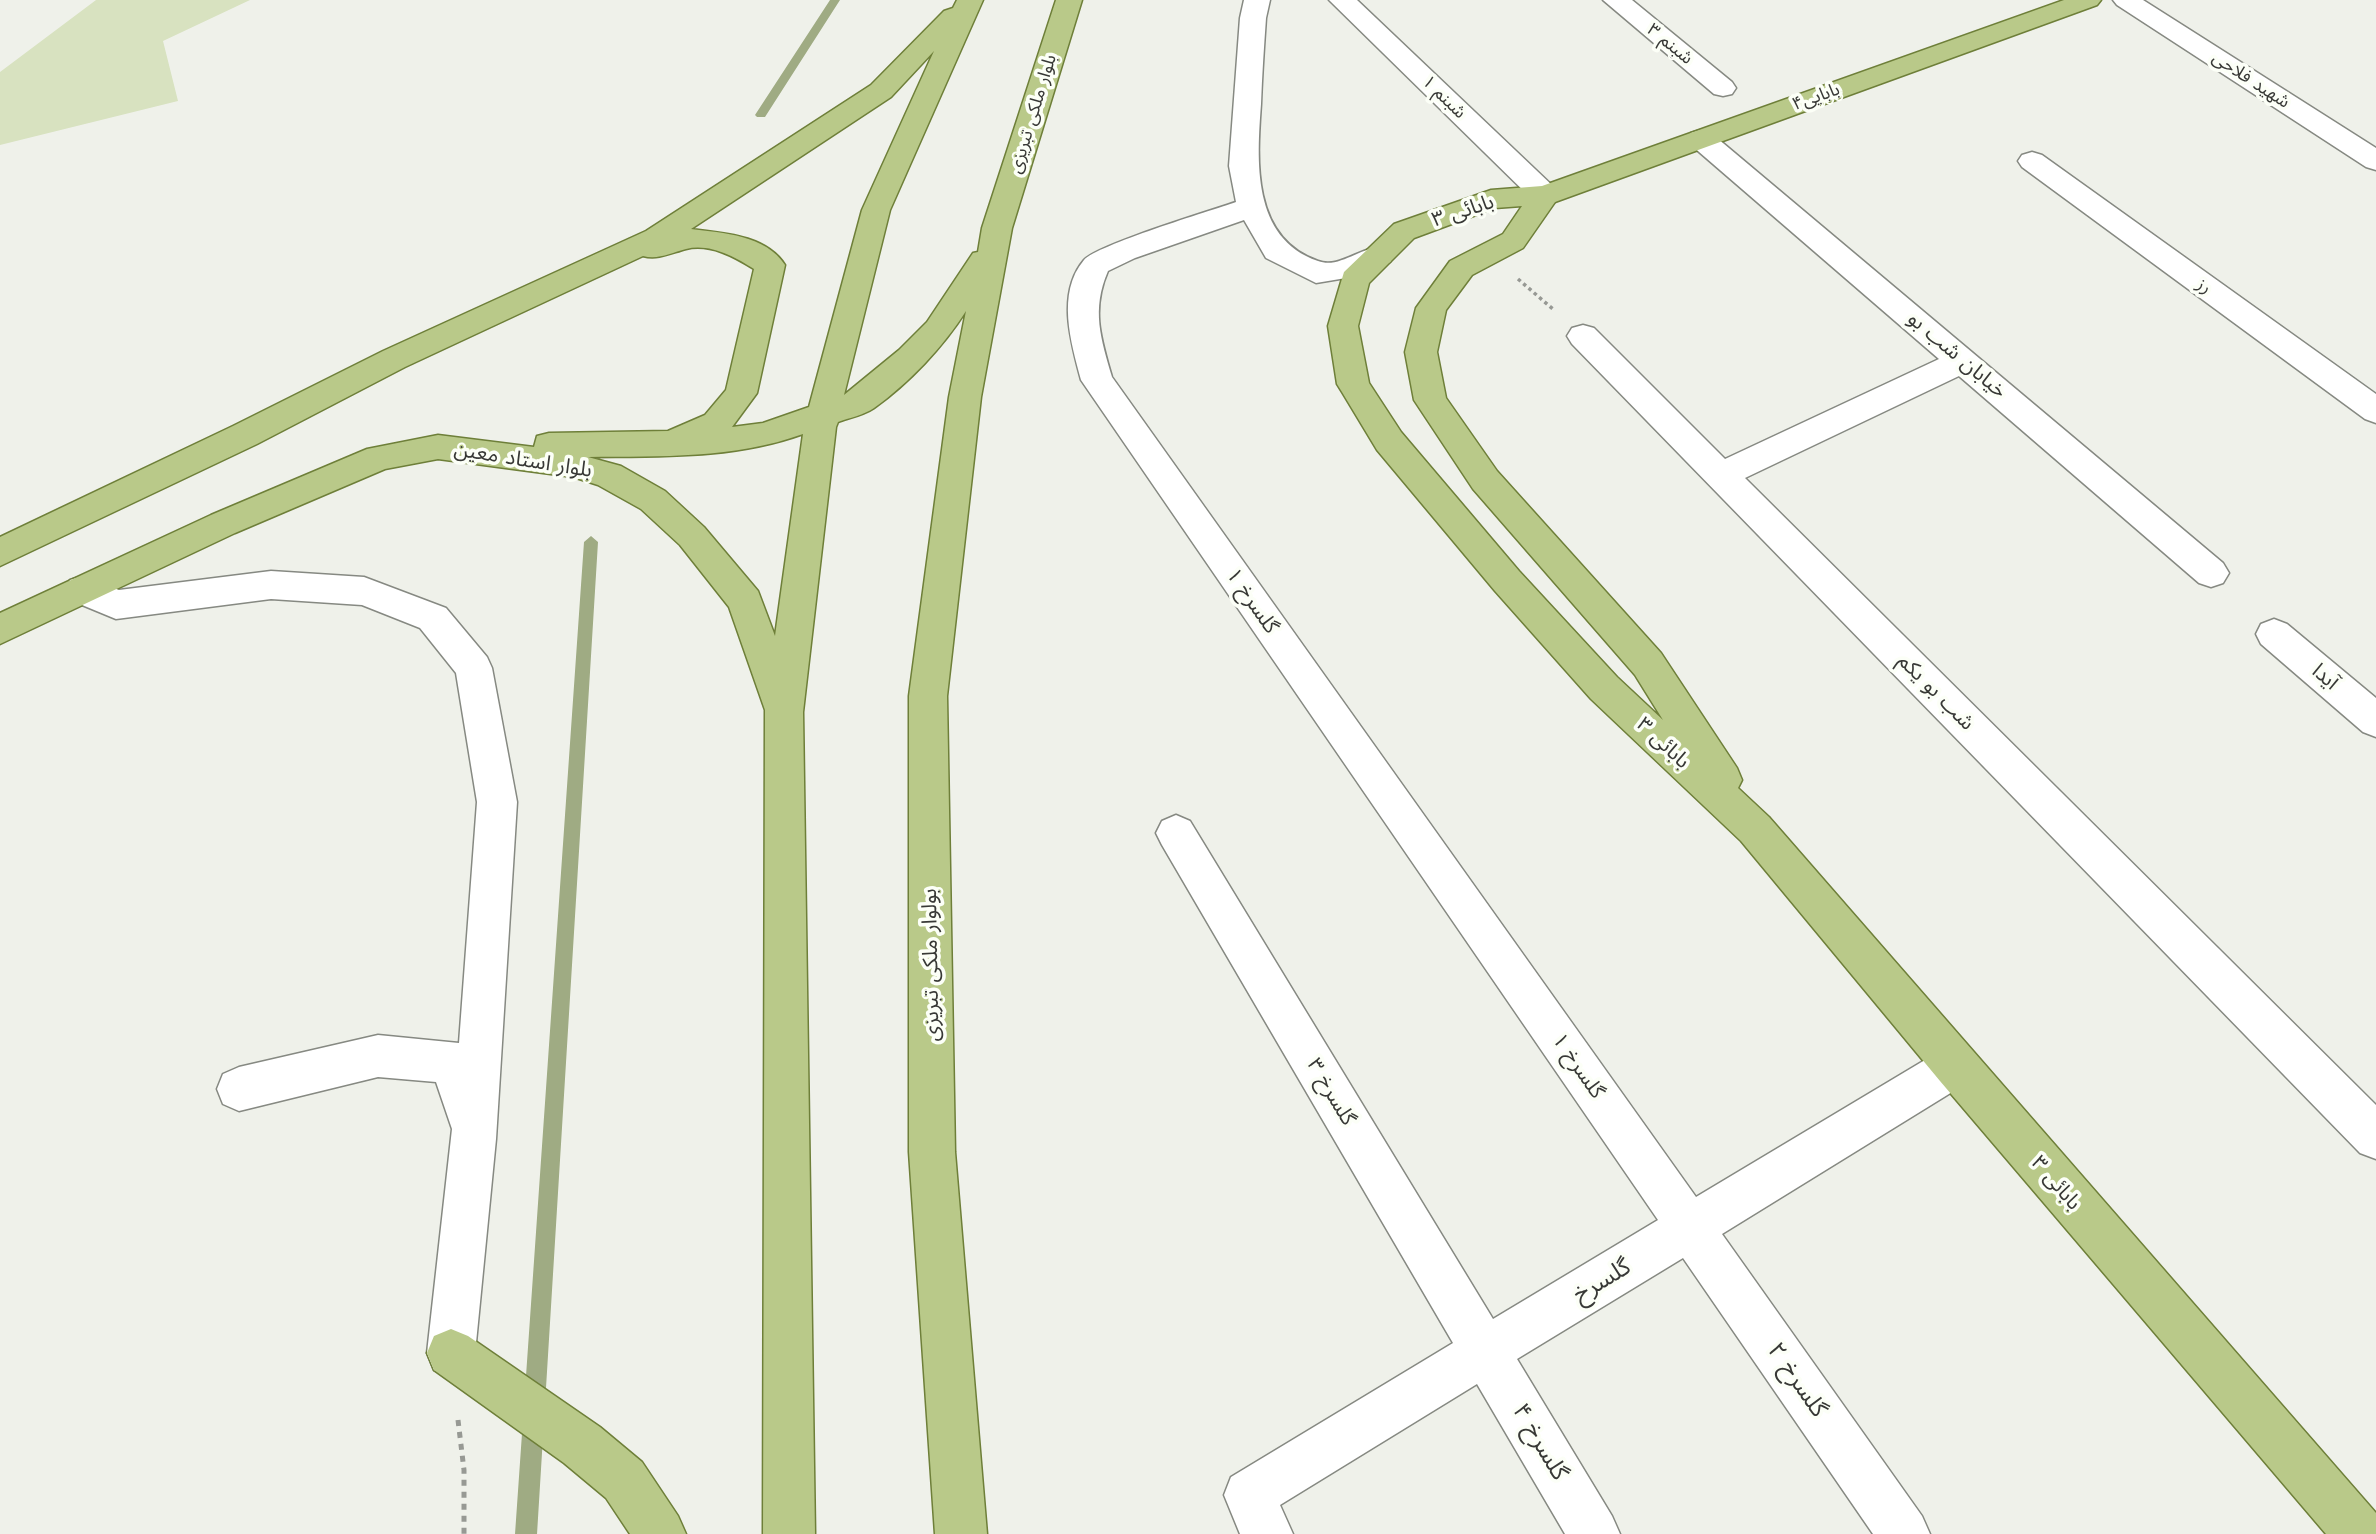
<!DOCTYPE html>
<html>
<head>
<meta charset="utf-8">
<style>
  body { margin:0 }
  canvas { display:block; background:#eff1ea }
</style>
</head>
<body>
<canvas width="2376" height="1534"></canvas>
<script>
const c = document.querySelector('canvas').getContext('2d');
c.lineJoin = 'round';
function fill(path, color) { c.fillStyle = color; c.fill(path, 'evenodd'); }
function trace(path, color, width, dash) { c.strokeStyle = color; c.lineWidth = width; c.lineCap = dash ? 'butt' : 'round'; c.setLineDash(dash || []); c.stroke(path); }
function label(font, color, halo, rows, align = 'center') {
  c.font = font + ' "Work Sans","Noto Sans Arabic",sans-serif'; c.lineWidth = 7; c.setLineDash([]); c.textBaseline = 'middle'; c.strokeStyle = halo; c.fillStyle = color; for (const [text, x, y, turn = 0] of rows) {
    c.save(); c.translate(x, y); c.rotate((+turn || 0) * Math.PI / 180); c.textAlign = isNaN(turn) ? turn : align; if (halo) c.strokeText(text, 0, 0); c.fillText(text, 0, 0); c.restore();
  }
}
fill(new Path2D(`
  M96,0H250L163,41L178,101L0,145V72Z`), '#d8e2c0');
fill(new Path2D(`
  M830,0H840L765,117H757L755,115Z
  M591,536L598,542L537,1534H515L584,542Z`), '#9fab83');
const minor = new Path2D(`
  M1244,0H1270L1266,18C1264,47 1262,75 1261,104C1257,160 1251,238 1318,261C1342,270 1365,241 1390,248L1394,255L1390,262L1358,276L1316,283L1266,258L1244,220L1135,258L1108,271C1091,310 1101,339 1112,377L1696,1197L1940,1051L1955,1045L1970,1051L1977,1066L1970,1081L1722,1234L1922,1516L1930,1534H1873L1683,1258L1517,1359L1612,1516L1620,1534H1565L1477,1384L1280,1505L1293,1534H1240L1224,1495L1231,1477L1453,1343L1162,845L1156,833L1162,821L1176,815L1190,821L1493,1319L1658,1220L1081,380C1071,343 1056,293 1084,260C1097,245 1210,211 1236,202L1229,166L1240,18Z
  M1329,0H1357L1555,188L1559,195L1555,202L1545,204L1535,202Z
  M1603,0H1632L1732,82L1736,88L1732,94L1723,96L1714,94Z
  M2113,0H2143L2376,148V170L2366,167L2117,5Z
  M1701,130L1711,133L2223,563L2229,573L2223,583L2211,587L2199,583L1959,376L1745,478L2376,1105V1159L2360,1153L1572,344L1567,336L1572,328L1583,325L1594,328L1725,459L1939,359L1691,145L1687,139L1691,133Z
  M2032,152L2042,155L2376,394V423L2365,419L2022,167L2018,161L2022,155Z
  M271,571L364,577L446,608L487,657L492,668L517,802L496,1139L475,1353L468,1370L451,1377L434,1370L427,1353L452,1129L436,1082L378,1077L239,1111L223,1104L217,1089L223,1074L239,1067L378,1035L459,1043L477,802L456,673L420,628L362,605L271,599L116,619L70,600L65,590L70,580L83,576L119,590Z
  M2274,619L2287,624L2376,698V737L2363,732L2261,644L2256,634L2261,624Z`);
const major = new Path2D(`
  M957,0H983L890,210L844,395L899,350L927,322L973,253L978,252L982,228L1056,0H1082L1012,228L981,397L947,696L955,1152L987,1534H935L909,1152V696L949,397L966,311C943,347 909,383 874,408C864,415 849,418 838,422L836,427L803,712L815,1534H763L765,710L729,607L680,545L641,509L598,485L573,477L438,459L385,469L235,533L0,644V613L211,515L367,449L438,435L534,447L537,436L549,433L668,431L705,415L726,390L754,269C735,257 710,243 686,249C671,253 658,260 643,256L405,367L257,444L0,566V537L233,426L383,351L646,231L871,85L944,11L953,8ZM934,51L862,210L809,407L763,423L732,427L757,393L785,265C766,235 723,233 691,229L891,97ZM803,434L775,636L758,591L704,527L665,491L621,466L588,457C661,456 734,459 803,434Z
  M2064,0H2101L2097,5L1555,202L1523,248L1472,275L1446,310L1437,352L1446,398L1497,471L1661,653L1737,768L1742,780L1738,788L1769,817L2376,1513V1534H2326L1940,1081L1741,841L1591,699L1495,591L1377,450L1342,392L1337,384L1328,326L1344,272L1394,224L1491,190L1542,186ZM1522,206L1503,234L1450,261L1416,308L1405,352L1414,400L1473,489L1635,675L1663,720L1617,677L1519,571L1401,432L1369,383L1358,326L1369,283L1414,238L1495,208Z
  M451,1329L468,1336L600,1427L642,1462L678,1516L686,1534H630L606,1498L564,1463L434,1370L427,1353L434,1336Z`);
trace(minor, '#868982', 3);
trace(major, '#6e7f39', 3);
trace(new Path2D(`
  M1518,279L1554,310`), '#979994', 3.5, [3.5, 3.5]);
trace(new Path2D(`
  M458,1420L464,1470V1534`), '#979994', 5, [6, 6]);
fill(minor, '#fff');
fill(major, '#b9c989');
label('18px', '#383936', '#fcfff7', [
  ["شبنم ۳",1670,44,39],
  ["شهید فلاحی",2251,80,33],
  ["شبنم ۱",1444,97,44],
  ["بابایی۴",1816,97,-20],
  ["بلوار ملکى تبریزى",1033,114,-73],
  ["رز",2204,286,36]
]);
label('21px', '#383936', '#fcfff7', [
  ["بابائی ۳",1463,211,-18],
  ["خیابان شب بو",1957,355,40],
  ["بلوار استاد معین",523,460,9],
  ["گلسرخ ۱",1252,601,55],
  ["آیدا",2325,677,41],
  ["شب بو یکم",1936,692,45],
  ["بابائی ۳",1663,743,43],
  ["بولوار ملکی تبریزی",931,965,-91],
  ["گلسرخ ۱",1578,1066,55],
  ["گلسرخ ۳",1331,1092,59],
  ["بابائی ۳",2056,1183,49]
]);
label('24px', '#383936', '#fcfff7', [
  ["گلسرخ",1602,1281,-31],
  ["گلسرخ ۲",1797,1380,55],
  ["گلسرخ ۴",1540,1442,59]
]);
</script>
</body>
</html>
